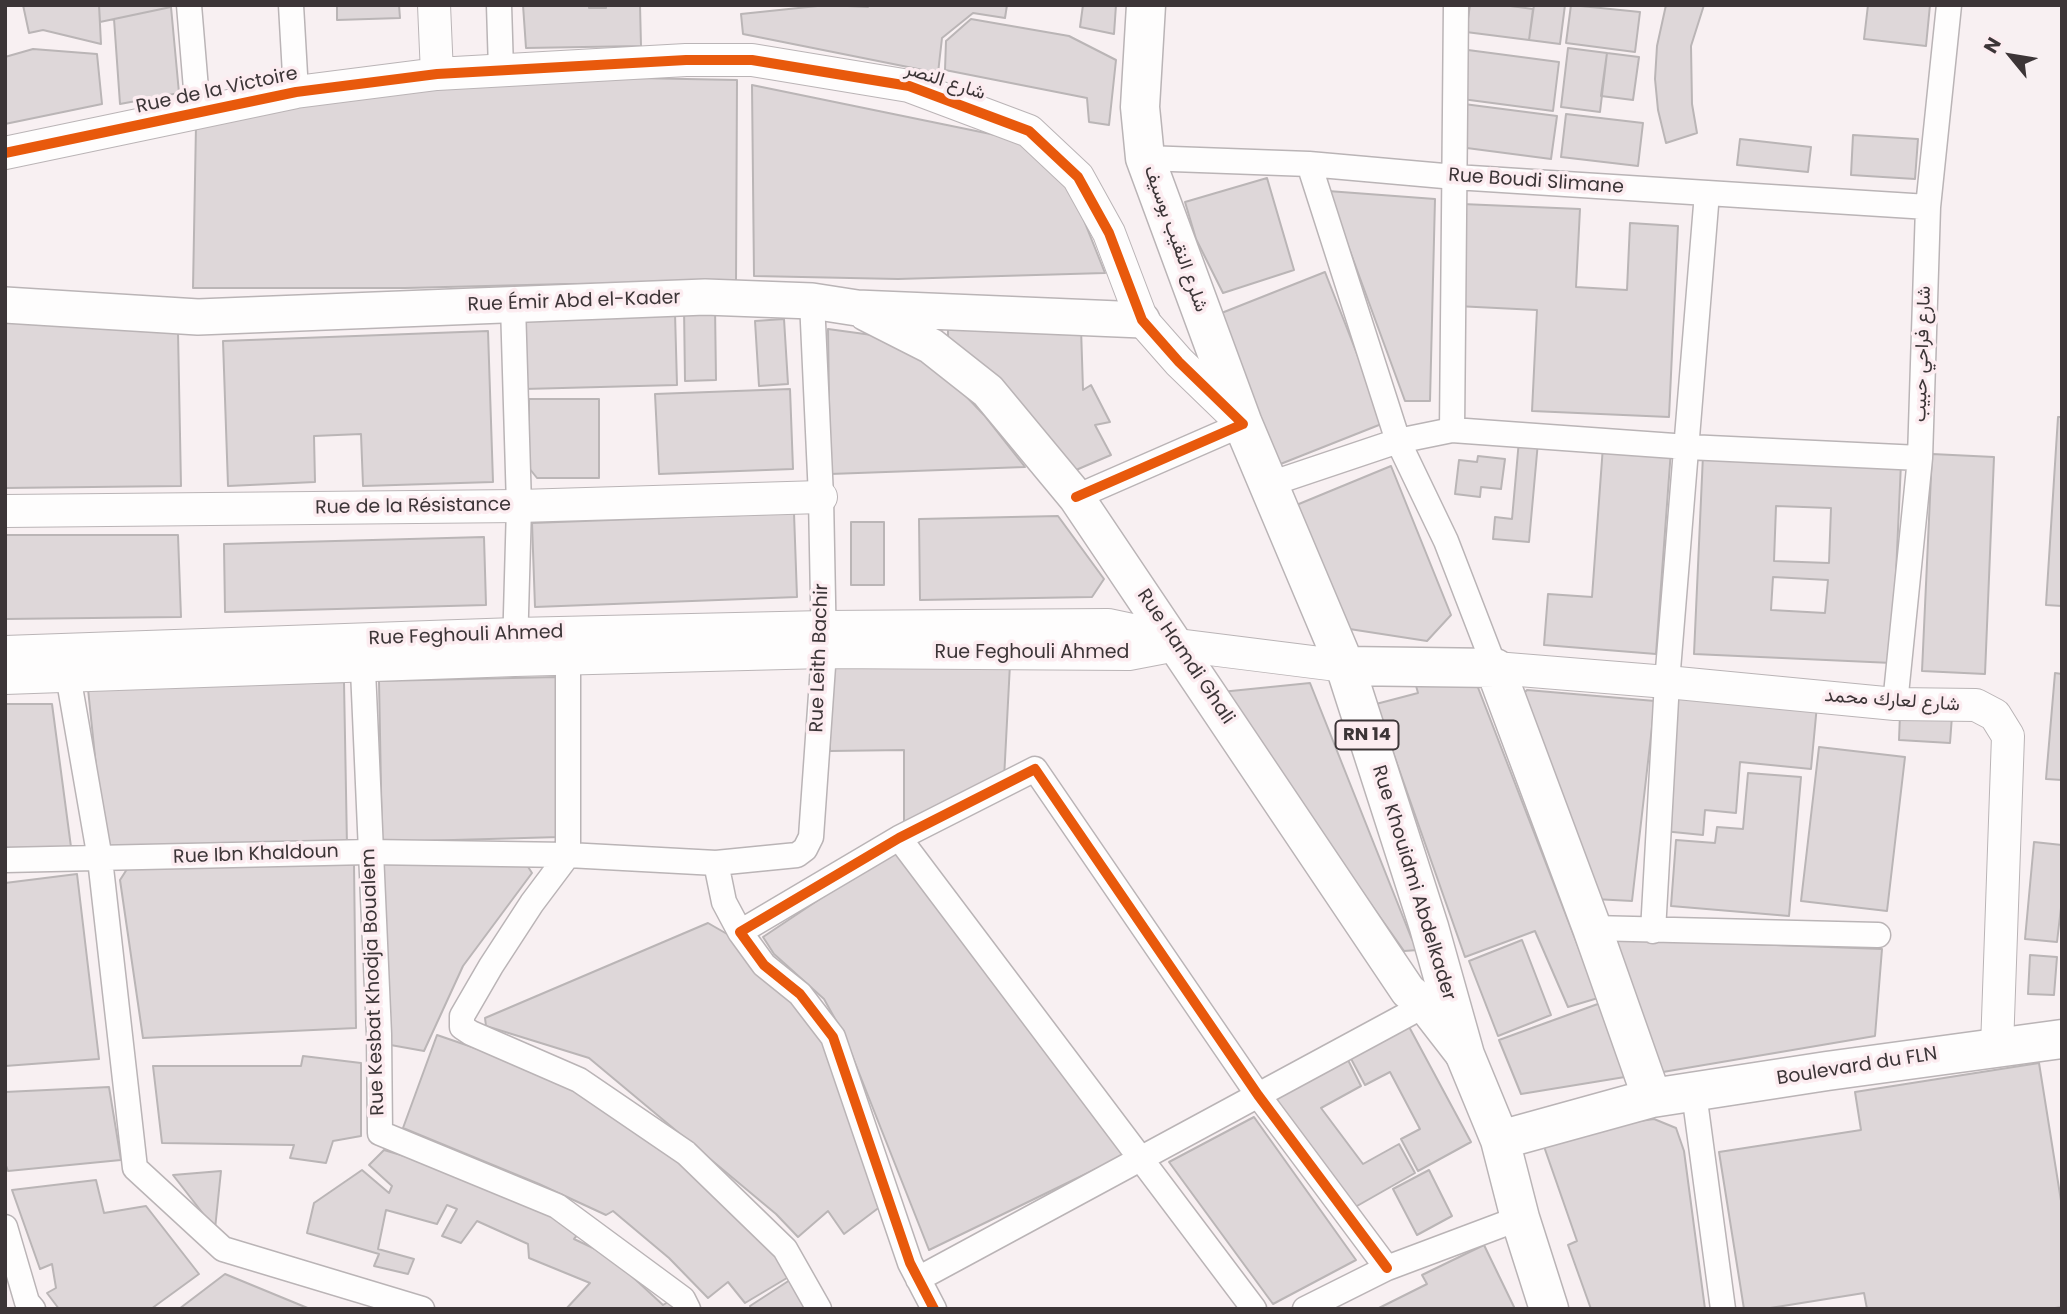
<!DOCTYPE html>
<html>
<head>
<meta charset="utf-8">
<style>
  body { margin:0 }
  #map { position:relative; width:2067px; height:1314px; overflow:hidden; background:#f8f0f2; font-family:Poppins,sans-serif }
  canvas { display:block }
  .frame { position:absolute; inset:0; border:7px solid #3c3537; pointer-events:none }
  .north { position:absolute; left:1976px; top:21px; width:70px; height:70px; -webkit-text-stroke:5px #fcecf0; paint-order:stroke; rotate:300deg; font-size:19px; font-weight:700; line-height:28px; text-align:center; color:#3c3537 }
  .north::after { content:''; display:block; margin:auto; width:24px; height:32px; background:#3c3537; clip-path:polygon(50% 0,100% 100%,50% 72%,0 100%) }
</style>
</head>
<body>
<div id="map">
<canvas width="2067" height="1314"></canvas>
<div class="frame"></div>
<div class="north">N</div>
</div>
<script>
const c = document.querySelector('canvas').getContext('2d');
c.lineJoin = 'round';
function fill(path, color) { c.fillStyle = color; c.fill(path, 'evenodd'); }
function trace(path, color, width, dash) { c.strokeStyle = color; c.lineWidth = width; c.lineCap = dash ? 'butt' : 'round'; c.setLineDash(dash || []); c.stroke(path); }
function label(font, color, halo, rows, align = 'center') {
  c.font = font + ' Poppins,Vazirmatn,sans-serif'; c.lineWidth = 7; c.setLineDash([]); c.textBaseline = 'middle'; c.strokeStyle = halo; c.fillStyle = color; for (const [text, x, y, turn = 0] of rows) {
    c.save(); c.translate(x, y); c.rotate((+turn || 0) * Math.PI / 180); c.textAlign = isNaN(turn) ? turn : align; if (halo) c.strokeText(text, 0, 0); c.fillText(text, 0, 0); c.restore();
  }
}
const building = new Path2D(`
  M23,5H99L101,44L43,30L29,33Z
  M99,5H171V7L100,22Z
  M337,5H399L400,18L337,20Z
  M523,5H589V8H606V5H640L641,46L526,48Z
  M827,5L868,7V5H1007L1005,18L973,13L942,38L938,73L743,34L741,14Z
  M1083,5H1116L1114,34L1080,27Z
  M1470,5H1503L1533,9L1529,40L1466,32Z
  M1534,5H1565L1560,44L1529,40Z
  M1571,5L1640,12L1635,52L1566,43Z
  M1666,5H1704L1691,46L1692,104L1697,133L1666,143L1658,110L1655,79L1657,46Z
  M1868,5H1930L1926,46L1864,39Z
  M171,7L179,93L120,104L114,19Z
  M971,19L1069,36L1116,60L1109,125L1089,122L1087,98L945,70L946,41Z
  M1568,48L1607,53L1600,112L1561,107Z
  M33,49L97,54L102,104L5,124V57Z
  M1468,50L1559,62L1553,111L1462,99Z
  M1607,53L1639,57L1633,100L1601,96Z
  M636,78L737,80L736,283L567,284L405,288H193L196,125L440,81Z
  M752,85L1015,139L1058,169L1079,208L1105,273L898,279L754,276Z
  M1464,104L1557,116L1551,159L1459,147Z
  M1566,114L1643,123L1638,166L1561,157Z
  M1853,135L1918,139L1915,179L1851,175Z
  M1740,139L1811,147L1808,172L1737,165Z
  M1267,178L1294,270L1223,293L1196,239L1185,202Z
  M1328,191L1435,199L1430,401H1405Z
  M1462,204L1580,209L1576,287L1627,290L1630,223L1678,226L1669,417L1532,411L1537,310L1456,306Z
  M1325,272L1384,423L1278,465L1219,314Z
  M715,306L716,380L685,381L684,307Z
  M675,313L677,385L524,389L522,318Z
  M784,319L788,384L759,386L755,321Z
  M5,321L178,332L181,486L5,488Z
  M948,328H1081L1083,390L1091,385L1110,422L1095,425L1111,455L1069,473L948,340Z
  M828,329L872,335L941,370L984,415L1025,467L830,474Z
  M488,331L493,482L363,486L361,434L314,436L315,482L228,486L223,341Z
  M790,389L793,469L659,474L655,394Z
  M529,399H599V478H537L529,468Z
  M2058,417H2062V606L2046,605Z
  M1519,440L1538,442L1529,542L1493,539L1495,517L1512,519Z
  M1603,446L1671,450L1656,654L1544,645L1548,594L1592,597Z
  M1932,454L1994,457L1985,674L1922,671Z
  M1703,455L1901,463L1892,663L1694,654ZM1776,506L1831,508L1829,563L1774,561ZM1773,577L1828,580L1825,613L1771,610Z
  M1478,456L1505,459L1501,489L1481,487L1480,497L1455,494L1459,460L1477,462Z
  M1391,466L1451,615L1427,641L1343,628L1294,506Z
  M794,513L797,597L535,607L532,523Z
  M1058,516L1104,579L1092,597L920,600L919,519Z
  M851,522H884V585H851Z
  M5,535H178L181,617L5,619Z
  M484,537L486,605L225,612L224,544Z
  M1010,664L1004,779L904,823V750L830,751L829,667Z
  M2055,673L2062,674V780L2046,779Z
  M557,677L560,837L382,842L379,681Z
  M344,682L347,846L105,853L88,689Z
  M1415,682L1477,685L1598,998L1568,1007L1535,931L1465,957L1376,704L1418,693Z
  M1310,683L1411,937L1418,950L1404,951L1221,692Z
  M1527,690L1655,701L1632,901L1594,899L1516,701Z
  M1675,693L1817,705L1811,769L1740,762L1736,813L1705,810L1703,835L1663,831Z
  M5,704H52L71,847L5,848Z
  M1900,714L1952,716L1950,743L1899,740Z
  M1819,747L1905,757L1887,911L1801,901Z
  M1748,773L1801,777L1789,916L1671,906L1676,840L1715,843L1717,827L1743,829Z
  M2034,842L2062,845V899L2057,942L2025,939Z
  M896,848L1127,1154L929,1250L844,1035L824,999L774,954L763,937Z
  M383,859L525,862L532,873L463,966L424,1051L385,1044Z
  M354,864L356,1028L143,1038L120,880L129,866Z
  M77,874L99,1059L5,1066V883Z
  M708,923L734,938L827,1039L885,1203L844,1234L828,1211L798,1237L776,1214L589,1058L486,1026L485,1018Z
  M1614,939L1882,949L1875,1036L1657,1073Z
  M1522,940L1551,1015L1498,1036L1469,961Z
  M2030,955L2057,957L2054,995L2028,994Z
  M1606,1001L1631,1076L1521,1094L1499,1040Z
  M1407,1023L1471,1142L1418,1171L1401,1139L1420,1129L1390,1072L1365,1085L1349,1055Z
  M437,1035L577,1083L749,1216L792,1275L745,1303L728,1282L708,1298L669,1258L613,1211L606,1215L539,1184L403,1128Z
  M303,1056L361,1063V1136L333,1141L326,1163L290,1158L294,1145L162,1143L153,1066H301Z
  M1347,1058L1361,1086L1321,1108L1363,1164L1399,1144L1415,1173L1350,1210L1270,1098Z
  M2039,1063L2062,1207V1307L2048,1309H1867L1864,1293L1764,1309H1744L1719,1152L1861,1130L1855,1092Z
  M109,1087L121,1160L8,1171L5,1163V1092Z
  M1254,1117L1356,1260L1273,1304L1169,1162Z
  M1654,1119L1676,1128L1684,1151L1705,1309H1591L1568,1245L1577,1241L1540,1135Z
  M384,1150L475,1177L583,1228L574,1239L610,1256L663,1305L675,1298L682,1309H566L590,1283L529,1258L528,1244L477,1221L461,1243L442,1236L457,1209L447,1205L437,1224L386,1210L378,1249L414,1259L408,1274L374,1266L379,1254L307,1233L314,1203L362,1170L389,1193L392,1186L369,1165Z
  M1429,1170L1452,1216L1417,1235L1393,1189Z
  M221,1171L215,1229L173,1175Z
  M96,1180L104,1213L146,1206L199,1274L151,1309H59L47,1293L56,1288L52,1264L40,1269L12,1190Z
  M1484,1245L1515,1309H1377L1427,1284L1422,1275Z
  M225,1274L310,1309H179Z
  M793,1278L808,1309H751L750,1306Z`);
fill(building, '#ded7d9');
trace(building, '#bab5b6', 2);
const minor = new Path2D(`
  M189,5L198,113
  M291,5L296,92
  M499,5L501,70
  M1145,158L1309,164L1455,177L1928,207
  M1309,164L1398,441L1446,541L1495,668
  M513,305L519,506L515,649
  M1452,430L1456,5
  M1267,485L1398,441L1452,430L1688,447L1920,458
  M1076,497L1243,424
  M362,647L379,1034L380,1133L557,1206L683,1299L688,1309
  M65,658L100,859L135,1168L223,1249L422,1309
  M568,659V855L532,903L491,966L462,1016V1027L471,1033L579,1080L686,1153L785,1249L819,1309
  M1895,704L1920,458L1928,207L1949,5
  M899,838L1254,1309
  M5,860L369,852L568,855L716,863
  M1592,928L1878,935
  M1653,931L1667,682L1707,193
  M740,932L724,902L716,863L797,855L805,849L811,837L824,652L821,497L812,301
  M1694,1093L1723,1309
  M5,1227L27,1302L33,1309
  M918,1279L1425,1005
  M934,1309L910,1263L833,1037L800,994L764,965L740,932L899,838L1035,769L1258,1095L1387,1268
  M1305,1309L1387,1268L1520,1218`);
const tertiary = new Path2D(`
  M434,5L437,74
  M5,153L296,92L437,74L686,60H752L909,86L1029,131L1078,177L1109,233L1142,320L1179,362L1242,423
  M5,511L519,506L821,497
  M5,652L515,634L824,627L1108,625L1141,632L1178,645L1345,666
  M1495,668L1667,682L1895,704L1976,705L1995,715L2008,736L1997,1047
  M5,678L515,660L824,652L1129,654L1176,645`);
const secondary = new Path2D(`
  M5,305L198,317L705,297L812,301L857,308L1142,320
  M866,313L931,346L988,391L1076,497L1408,991L1425,1005L1463,1054`);
const primary = new Path2D(`
  M1146,5L1140,107L1145,158L1243,424L1345,666L1429,927L1465,1055L1500,1140L1520,1218L1549,1309
  M1345,666L1495,668L1592,928L1652,1098
  M1500,1140L1652,1098L1827,1071L2062,1039`);
trace(minor, '#bab4b6', 27);
trace(tertiary, '#bab4b6', 34);
trace(secondary, '#bab4b6', 38);
trace(primary, '#bab4b6', 41);
trace(minor, '#fefdfd', 24);
trace(tertiary, '#fefdfd', 32);
trace(secondary, '#fefdfd', 35);
trace(primary, '#fefdfd', 38);
trace(new Path2D(`
  M5,153L296,92L437,74L686,60H752L909,86L1029,131L1078,177L1109,233L1142,320L1179,362L1243,424L1076,497
  M934,1309L910,1263L833,1037L800,994L764,965L740,932L899,838L1035,769L1258,1095L1387,1268`), '#e8590c', 10);
for (const [x, y, w] of [
  [1367,735,63]
]) { const box = new Path2D(); box.roundRect(x - w / 2, y - 14.5, w, 29, 5); c.fillStyle = '#fcecf0'; c.fill(box); trace(box, '#3c3537', 2); }
label('bold 18px', '#3c3537', null, [
  ["RN 14",1367,735]
]);
label('19px', '#3c3537', '#fcecf0', [
  ["شارع النصر",945,82,18],
  ["Rue de la Victoire",217,91,-12],
  ["Rue Boudi Slimane",1536,182,4],
  ["شلرع النقيب بوسيف",1175,239,70],
  ["Rue Émir Abd el-Kader",574,302,-2],
  ["شارع فراحي حبيب",1923,354,-88],
  ["Rue de la Résistance",413,507,-1],
  ["Rue Feghouli Ahmed",466,636,-2],
  ["Rue Feghouli Ahmed",1032,653],
  ["Rue Hamdi Ghali",1185,657,56],
  ["Rue Leith Bachir",820,658,-88],
  ["شارع لعارك محمد",1892,701,4],
  ["Rue Ibn Khaldoun",256,855,-2],
  ["Rue Khouidmi Abdelkader",1413,883,73],
  ["Rue Kesbat Khodja Boualem",374,982,-92],
  ["Boulevard du FLN",1857,1067,-9]
]);
</script>
</body>
</html>
